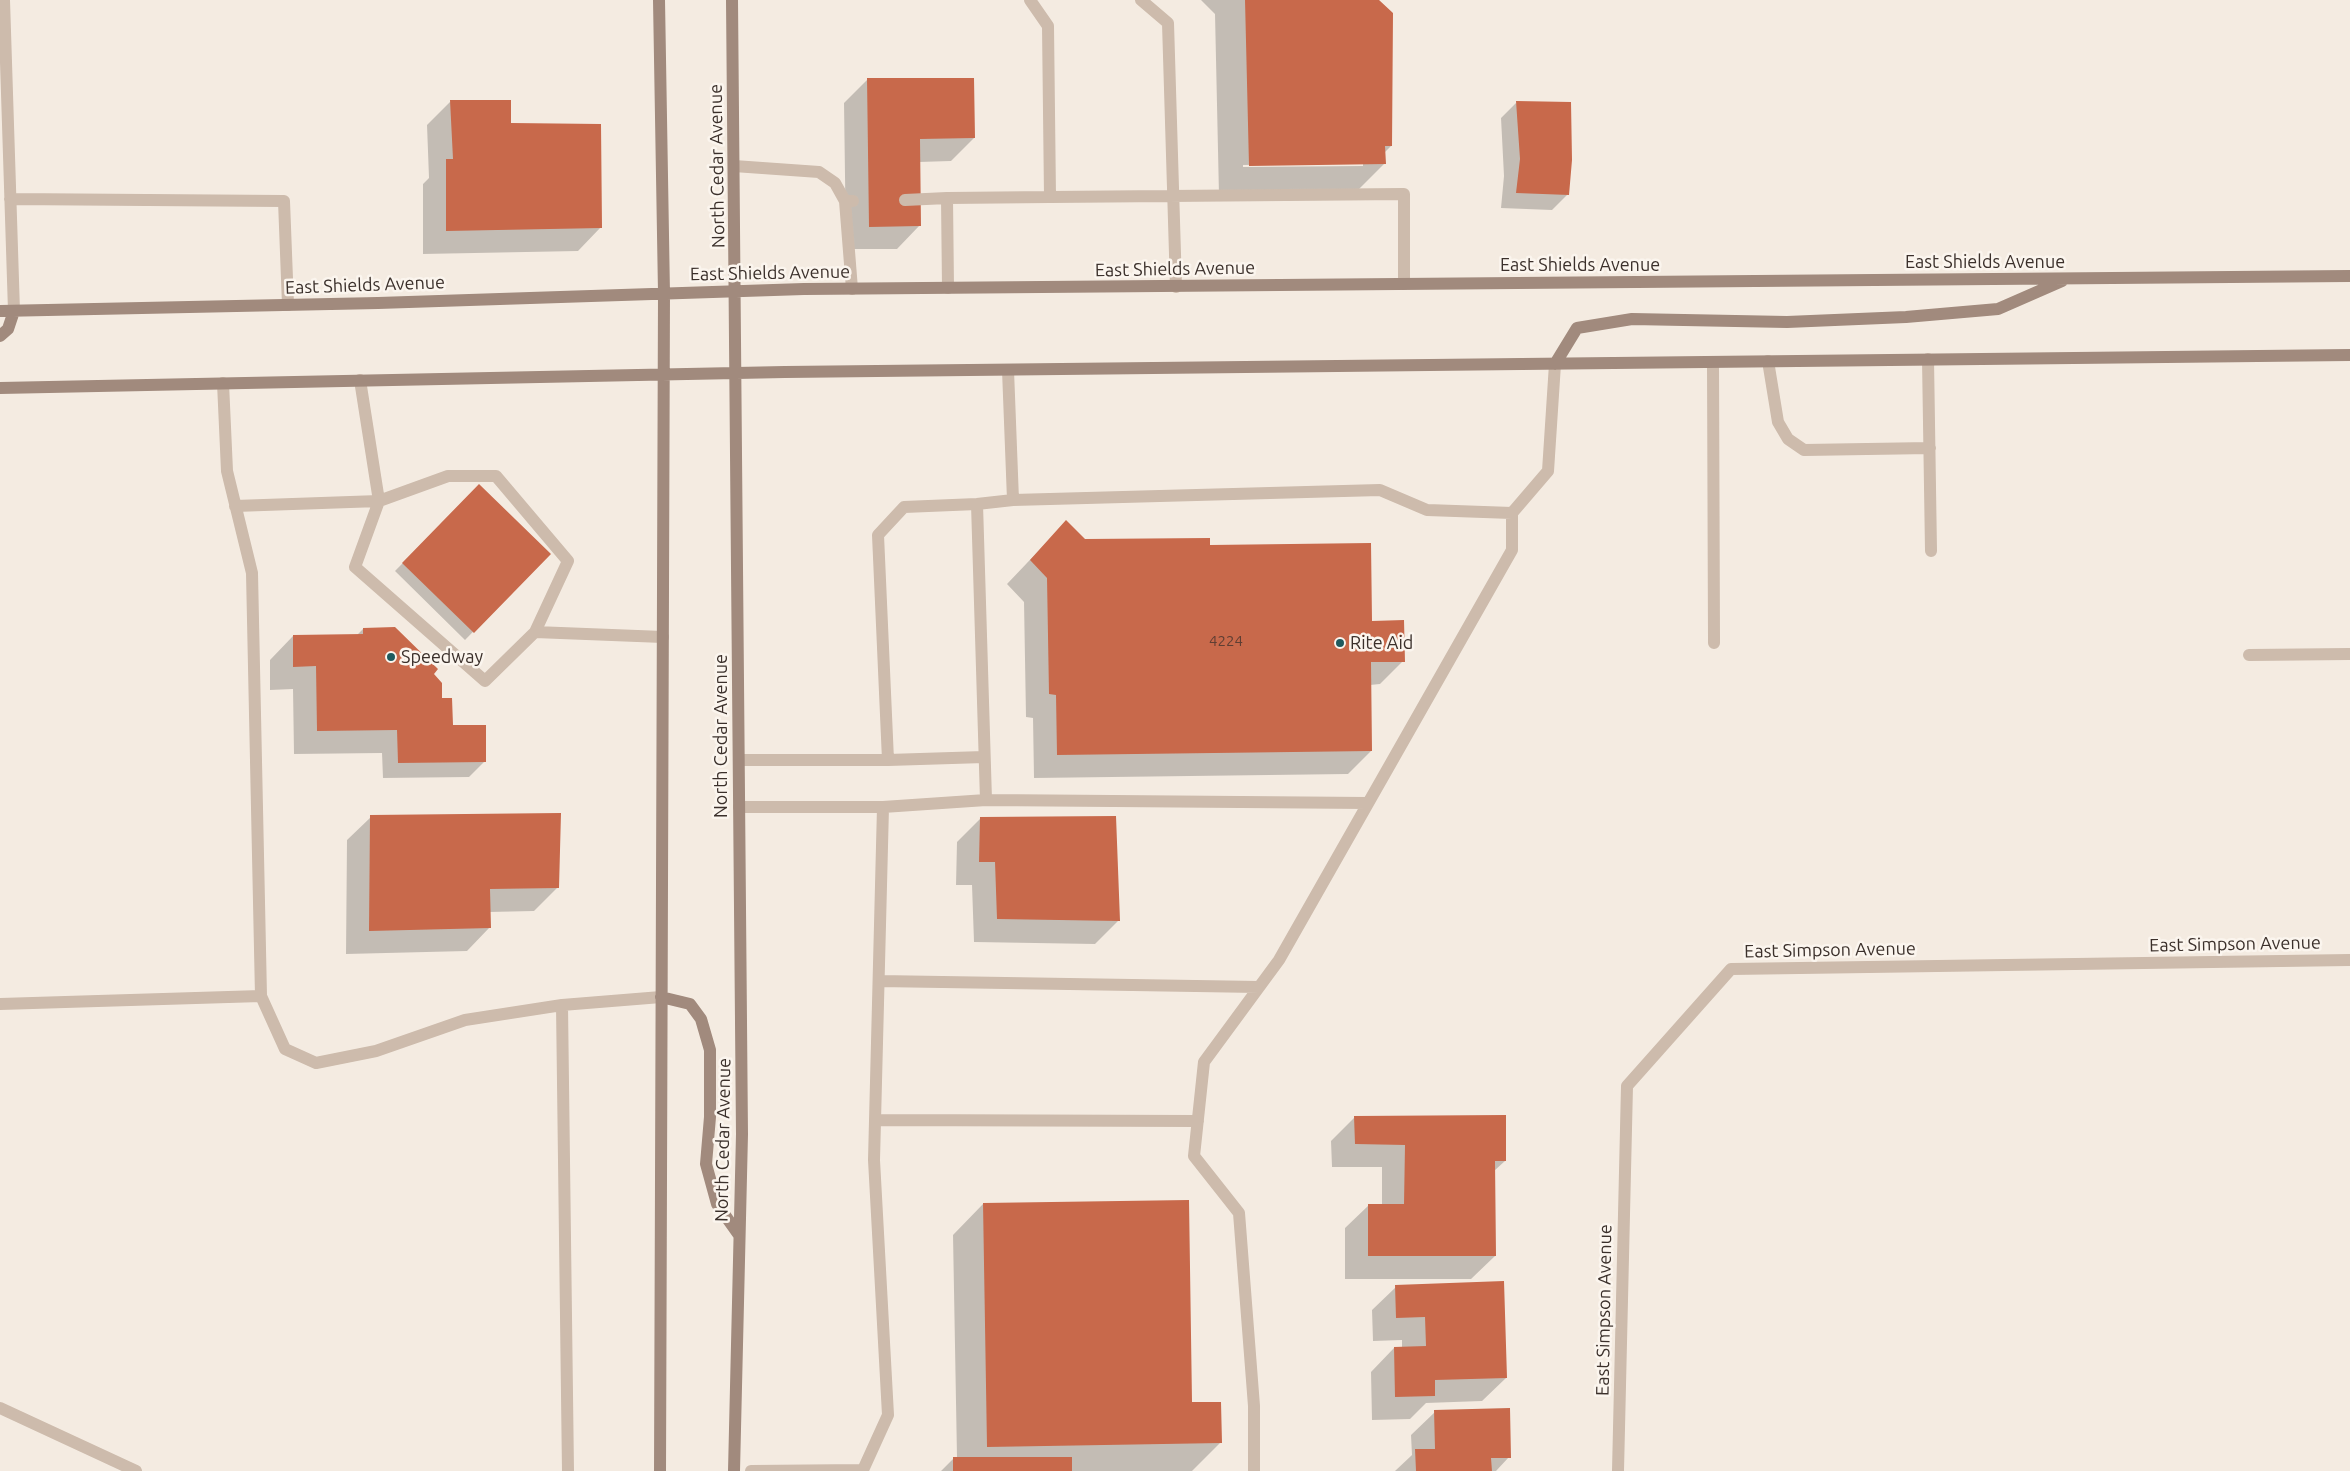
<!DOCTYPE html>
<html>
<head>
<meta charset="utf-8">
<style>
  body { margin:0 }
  canvas { display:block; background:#f4ebe1 }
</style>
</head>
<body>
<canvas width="2350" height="1471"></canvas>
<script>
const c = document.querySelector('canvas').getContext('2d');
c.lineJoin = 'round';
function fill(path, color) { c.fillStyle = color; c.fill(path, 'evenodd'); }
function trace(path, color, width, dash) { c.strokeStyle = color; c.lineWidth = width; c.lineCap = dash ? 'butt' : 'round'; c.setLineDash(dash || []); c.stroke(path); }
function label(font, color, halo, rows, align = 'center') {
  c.font = font + ' Ubuntu,sans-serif'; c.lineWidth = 5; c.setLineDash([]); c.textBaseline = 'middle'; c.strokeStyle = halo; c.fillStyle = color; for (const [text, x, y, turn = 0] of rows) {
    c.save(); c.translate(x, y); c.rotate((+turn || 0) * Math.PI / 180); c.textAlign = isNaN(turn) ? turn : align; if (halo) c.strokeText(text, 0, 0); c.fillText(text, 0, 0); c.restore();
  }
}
fill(new Path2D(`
  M1201,0H1377L1391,146L1384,153V164L1354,194L1219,196L1215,14ZM1363,163V166L1243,167V165Z
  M867,80L974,138L951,161L919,162L920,225L897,249H846L844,103Z
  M450,102L510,124L601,227L578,251L423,254V184L429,178L427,125Z
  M1516,103L1568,194L1552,210L1501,208L1504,176L1501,118Z
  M479,486L549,554L465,640L395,571Z
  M1066,522L1085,540L1209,546L1370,622L1403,661L1380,684L1370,685L1371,751L1348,774L1034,778L1033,718L1026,717L1024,602L1007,584Z
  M363,629L432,674L452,727L485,761L469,777L383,778L382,753L294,754L293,689L270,690V660L293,636L357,635Z
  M371,817L558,887L534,911L489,912L490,927L467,951L346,954L347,840Z
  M980,819L1118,921L1095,944L974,942L972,885H956L957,842Z
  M1355,1117L1505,1161L1494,1171L1495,1256L1471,1279H1345V1228L1369,1205H1382V1167H1332L1331,1141Z
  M983,1204L1191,1403L1221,1442L1192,1471H941L954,1458H957L953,1235Z
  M1396,1287L1506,1378L1482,1401L1426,1403L1410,1419L1372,1420L1371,1372L1394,1348H1402V1340L1373,1341L1372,1310Z
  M1435,1412L1509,1457L1496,1471H1395L1412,1455L1411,1435Z`), '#0003');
fill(new Path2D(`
  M1245,0H1379L1393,13L1392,146H1385L1386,164L1249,166Z
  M867,78H974L975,138L920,139L921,226L869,227Z
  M450,100H511V123L601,124L602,228L446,231V159H453Z
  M1516,101L1571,102L1572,160L1569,195L1516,193L1520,159Z
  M479,484L551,554L474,633L402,563Z
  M1066,520L1085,539L1210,538V545L1371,543L1372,621L1404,620L1405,662H1371L1372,751L1057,755L1056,695L1049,694L1047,578L1030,560Z
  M395,627L438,669L434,674L442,683V698H452L453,725H486V762L398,763L397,730L317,731L316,666L293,667V635L363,634V628Z
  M561,813L559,888L490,889L491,928L369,931L370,815Z
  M1116,816L1120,921L997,919L995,862H979L980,817Z
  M1506,1115V1161H1495L1496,1256H1368V1204H1404L1405,1145L1355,1144L1354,1116Z
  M1189,1200L1192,1402H1221L1222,1443L987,1447L983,1203Z
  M1504,1281L1507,1378L1435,1380V1396L1395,1397L1394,1347L1426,1346L1425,1317L1396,1318L1395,1285Z
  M1510,1408L1511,1458H1491L1492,1471H1416L1415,1449H1435L1434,1410Z
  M953,1457H1072V1471H953Z`), '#c8694b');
trace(new Path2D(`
  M4,0L14,311
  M1030,0L1048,26L1050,197L1404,194V284
  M1141,0L1168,23L1176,287
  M734,166L819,172L835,183L845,201
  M10,199L284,201L288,305
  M905,200L947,198
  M948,288L947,198L1050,197
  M852,289L845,201H853
  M1928,359L1931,551
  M1768,361L1778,422L1788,439L1804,450L1930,448
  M1713,362L1714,643
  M1008,370L1013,500
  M360,380L379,501L355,567L485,681L535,632L663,637
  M223,383L227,471L252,573L261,996
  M977,504L986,800
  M235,506L379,501L448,476H496L568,561L535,632
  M1512,513L1548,471L1555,364
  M2249,655L2350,654
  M739,760H888L984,757
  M888,760L878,535L904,507L977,504L1013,500L1380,490L1427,510L1512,513V550L1279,960L1204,1062L1194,1156L1239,1213L1254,1406V1471
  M739,807H883L986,800L1368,803
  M879,981L1259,987
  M0,1004L261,996L285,1049L316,1063L376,1051L465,1020L562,1005L661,997
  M562,1005L568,1471
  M875,1120L1198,1121
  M0,1408L136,1471
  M751,1471L863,1470L888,1415L874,1160L883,807`), '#cdbbac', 12);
trace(new Path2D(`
  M1618,1471L1627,1086L1731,969L2350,960`), '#cdbbac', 12);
trace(new Path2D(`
  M659,0L664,293L660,1471
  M732,0L742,1134L734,1471
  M0,311L378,303L804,289L2350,276
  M0,336L8,329L14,311
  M1555,364L1577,328L1632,319L1787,322L1906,317L1998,309L2062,281
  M0,388L785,372L2350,355
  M661,997L690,1004L701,1019L710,1050V1117L706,1164L717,1204L739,1235`), '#a18a7d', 12);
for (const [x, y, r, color] of [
  [1340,643,5,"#1f5a5e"],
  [391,657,5,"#1f5a5e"]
]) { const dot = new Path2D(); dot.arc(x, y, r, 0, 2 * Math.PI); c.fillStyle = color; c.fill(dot); trace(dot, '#fbf5ee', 2); }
label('15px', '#5e3e33', null, [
  ["4224",1226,641]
]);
label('18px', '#3b302b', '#fbf5ee', [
  ["North Cedar Avenue",717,166,-91],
  ["East Shields Avenue",1985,262],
  ["East Shields Avenue",1580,265],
  ["East Shields Avenue",1175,269,-1],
  ["East Shields Avenue",770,273,-1],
  ["East Shields Avenue",365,285,-2],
  ["North Cedar Avenue",721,736,-90],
  ["East Simpson Avenue",2235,944,-1],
  ["East Simpson Avenue",1830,950,-1],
  ["North Cedar Avenue",723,1140,-89],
  ["East Simpson Avenue",1604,1310,-89]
]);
label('18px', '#3b302b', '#fbf5ee', [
  ["Rite Aid",1350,643],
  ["Speedway",401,657]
], 'left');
</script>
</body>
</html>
